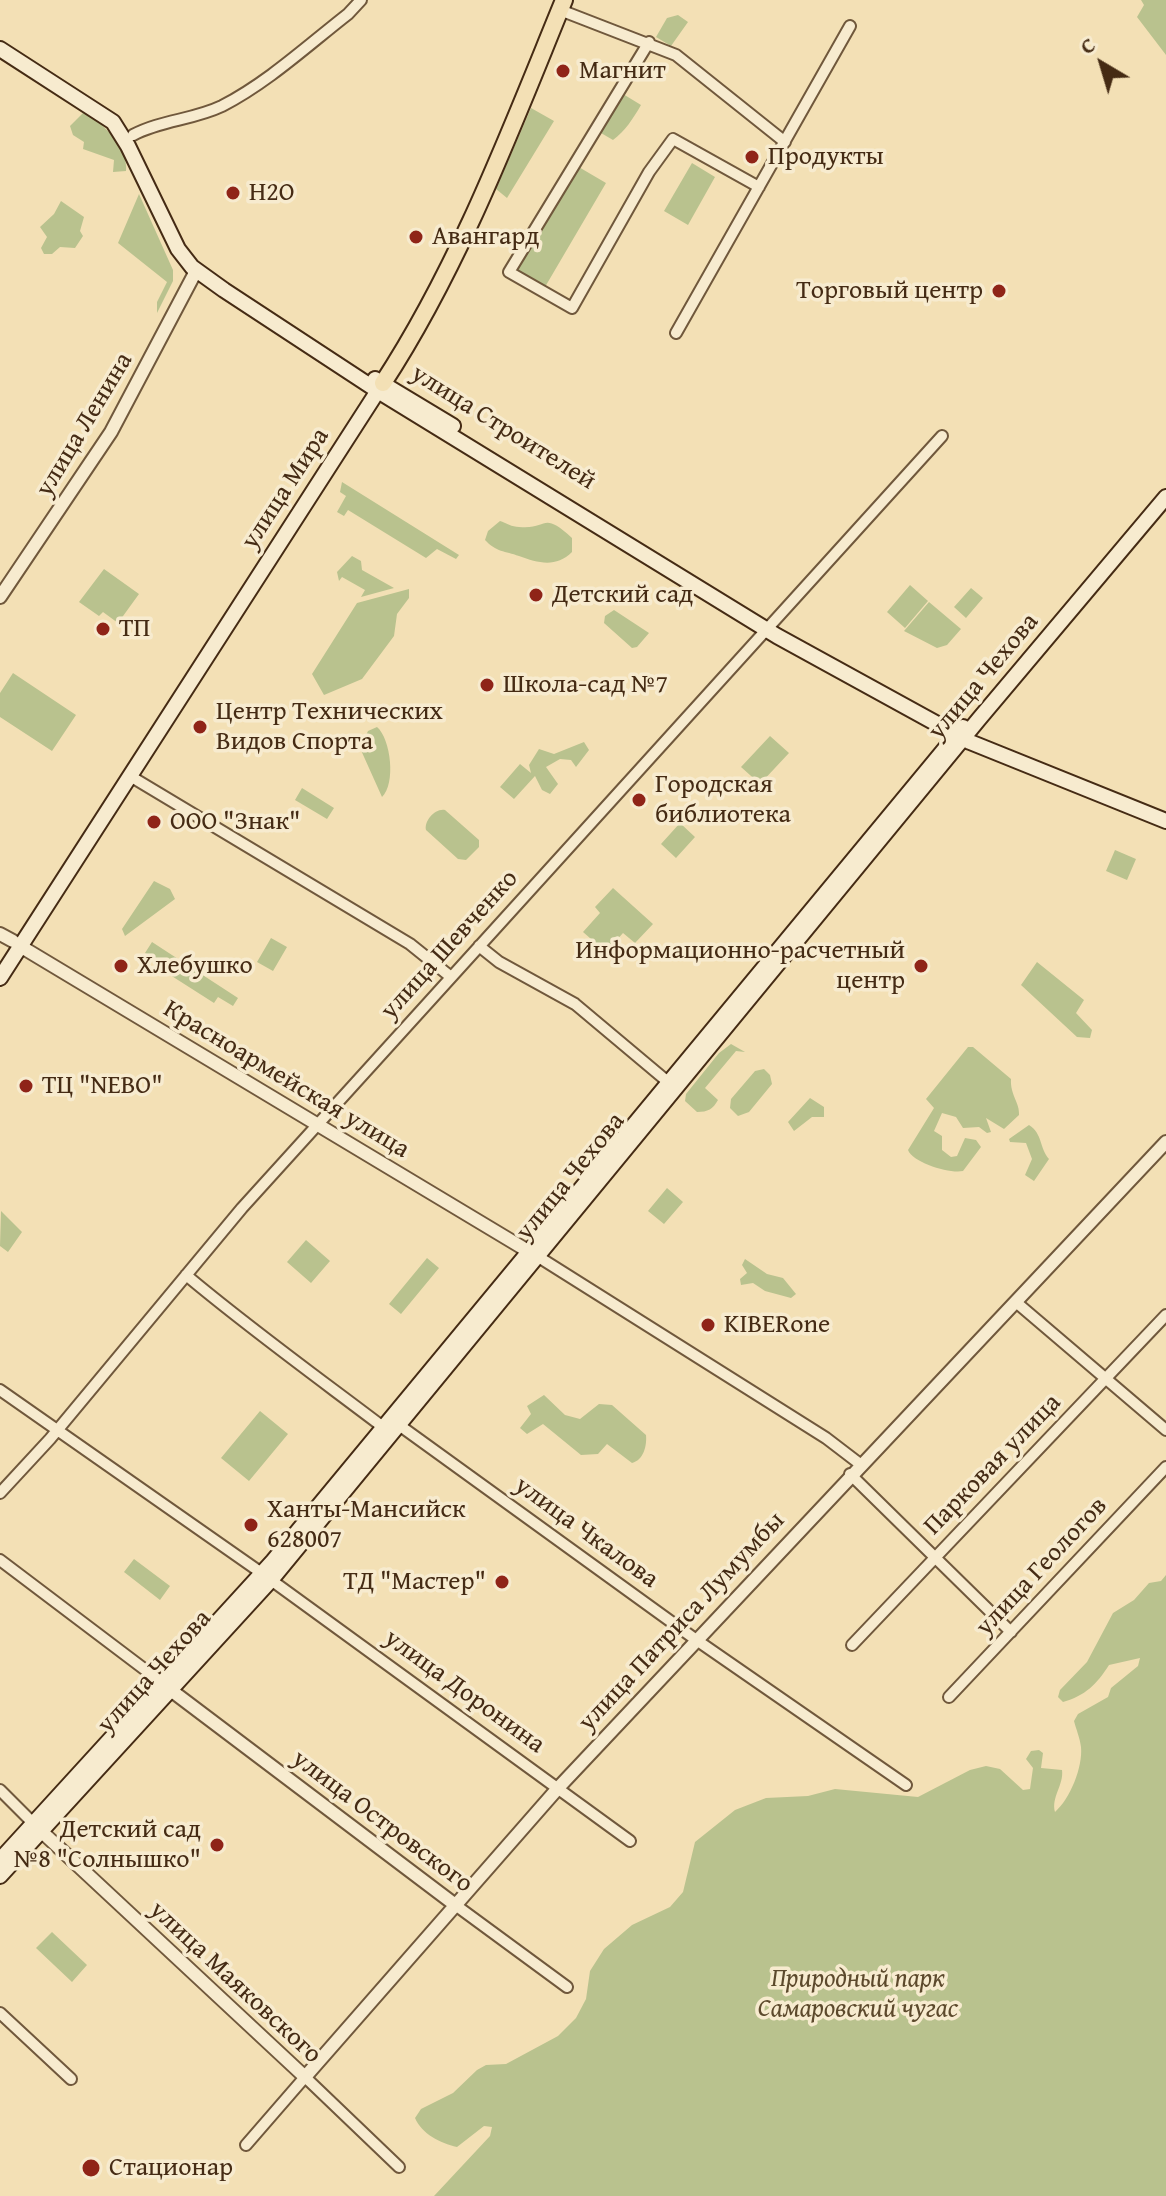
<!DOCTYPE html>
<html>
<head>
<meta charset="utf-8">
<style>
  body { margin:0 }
  #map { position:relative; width:1166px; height:2196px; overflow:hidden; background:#f3e0b5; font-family:"Gentium Book Plus",serif }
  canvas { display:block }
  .north { position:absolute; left:1062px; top:24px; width:80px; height:80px; -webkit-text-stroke:6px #f7ebcf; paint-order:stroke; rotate:322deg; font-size:22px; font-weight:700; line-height:32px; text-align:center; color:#452b14 }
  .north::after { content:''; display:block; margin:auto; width:28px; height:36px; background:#452b14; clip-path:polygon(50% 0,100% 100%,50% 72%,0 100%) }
</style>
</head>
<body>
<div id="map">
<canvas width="1166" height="2196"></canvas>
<div class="north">С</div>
</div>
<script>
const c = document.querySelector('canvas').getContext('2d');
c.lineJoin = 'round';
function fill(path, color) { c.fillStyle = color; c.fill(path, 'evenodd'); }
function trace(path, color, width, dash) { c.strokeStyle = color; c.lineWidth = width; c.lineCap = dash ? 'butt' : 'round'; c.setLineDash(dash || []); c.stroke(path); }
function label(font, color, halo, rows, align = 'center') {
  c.font = font + ' "Gentium Book Plus",serif'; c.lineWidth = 7; c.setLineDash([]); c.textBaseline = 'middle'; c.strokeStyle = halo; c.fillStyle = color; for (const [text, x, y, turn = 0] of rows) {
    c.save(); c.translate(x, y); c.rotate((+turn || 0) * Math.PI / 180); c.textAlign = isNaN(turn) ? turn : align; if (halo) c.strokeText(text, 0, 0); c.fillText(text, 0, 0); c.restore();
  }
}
fill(new Path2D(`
  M1141,0H1166V55L1137,17L1144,5Z
  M678,15L688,22L671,46L656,37L667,18Z
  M623,94L641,105C633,119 625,131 613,140L601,133Z
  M531,108L554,121L507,198L496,189Z
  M83,113C103,120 129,151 126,171L113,172L114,160L83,149L84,142L73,135L70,126Z
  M692,163L715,177L688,225L664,211Z
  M577,166L606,183L545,287L516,270Z
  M139,194L173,270V281L157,313V302L167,282L118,243Z
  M61,201L84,217L80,231L83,236L75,248L60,247L52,254H44L41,248L47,237L40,227L54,214Z
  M342,482L459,555L456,559L437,549L426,558L348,510L344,516L337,512L346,496L340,492Z
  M500,521C506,523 512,527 519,527C549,530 541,510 572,538V552C556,568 538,563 519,556C505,551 496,552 485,540L488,531Z
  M352,556L361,561L362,570L394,588L361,597L365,590L342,577L339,581L337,572Z
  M104,569L139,594L118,623L103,612L99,616L79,602Z
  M910,585L928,601L905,628L887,612Z
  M971,588L983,598L966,618L954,607Z
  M409,589V598L397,614L394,636L362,679L324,695L312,674L357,603Z
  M929,602L961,629L947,645L937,648L904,631Z
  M614,610L649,633L637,647L632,648L604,623L605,616Z
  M13,673L76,715L52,751L0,717V693Z
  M377,727C391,739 396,784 382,797L360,748L368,731Z
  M770,736L789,753L760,784L741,767Z
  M584,742L589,750L576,767L571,760L560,759L546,767L558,784L550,794L542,790L535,776L514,799L500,787L520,764L531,773L529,765L539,749L554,754Z
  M302,788L334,808L327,819L295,800Z
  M445,810L479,840V847L466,860L458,859L426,830C424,821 435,808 445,810Z
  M680,823L695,837L676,858L661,844Z
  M1115,850L1136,859L1127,880L1106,871Z
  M154,881L170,889L175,899L125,936L122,929Z
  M613,888L653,924L635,943L623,933L606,952L583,932L600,913L595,907Z
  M271,938L287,947L273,971L257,962Z
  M152,942L238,998L233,1006L218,997L214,1003L167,973L169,967L145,953Z
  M1037,962L1084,1000L1076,1013L1092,1030L1090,1038L1077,1037L1021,985Z
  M731,1044L745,1052L736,1051L705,1088L718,1100C713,1109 708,1112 697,1112L685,1101L686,1094L719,1053Z
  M968,1047H973L1011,1079C1010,1095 1020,1103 1019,1115L1004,1129L986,1118L991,1132L987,1133L979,1127L963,1128L956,1117L942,1113L934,1131L942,1136V1150L951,1157L957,1156L965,1138L976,1140L981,1147L963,1171C950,1174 913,1163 908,1150L934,1108L926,1099Z
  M764,1069L770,1075L772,1084L749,1112L738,1116L730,1108L731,1099L755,1071Z
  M810,1098L824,1107V1117H812L794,1131L788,1122Z
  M1029,1125C1043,1134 1039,1148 1049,1159L1034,1181L1025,1175L1032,1159L1026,1143L1010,1142L1009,1139Z
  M667,1188L683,1202L664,1224L648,1211Z
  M1,1211L22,1232L8,1252L0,1246Z
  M306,1240L330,1261L311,1283L287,1262Z
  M427,1258L439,1268L401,1314L389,1304Z
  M745,1259L767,1274L783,1278L796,1294L791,1298L765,1291L753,1283L741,1285L740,1279L747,1273L742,1265Z
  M544,1395L565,1415L580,1419L599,1404L612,1405L646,1435C647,1445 644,1460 632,1463L607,1444L598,1454L581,1455L543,1424L527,1434L520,1428L531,1414L527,1406Z
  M260,1411L288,1434L249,1481L221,1458Z
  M134,1559L170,1586L160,1600L124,1572Z
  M1166,1575V2196H434L490,2136L492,2127L484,2126L457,2147C440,2143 422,2134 415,2118L421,2109L453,2093L477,2070L486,2065L506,2064L558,2036L576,2018L586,1999L590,1971L604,1949L632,1925L670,1907L683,1892L695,1842L735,1810L766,1798L808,1796L835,1789L918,1797L970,1770L986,1766L1000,1769L1023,1790L1030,1789L1033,1768L1026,1759L1031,1751L1039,1750L1043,1753L1041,1768L1062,1770C1064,1785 1051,1797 1055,1812C1070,1799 1083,1767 1081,1747C1080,1738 1076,1729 1074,1721L1078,1714L1108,1697L1111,1688L1138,1666L1140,1658L1109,1665C1097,1684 1085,1696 1063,1702L1058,1697L1060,1690L1087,1662L1113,1613L1134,1600L1149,1583L1161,1581Z
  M52,1932L87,1965L72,1982L36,1948Z`), '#b9c28e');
const minor = new Path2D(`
  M560,10L676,55L785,142
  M649,42L509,272L572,308L649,172L673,139L759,187
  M133,135C161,120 193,120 222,106C267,83 307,46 348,14L361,0
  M676,333L850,26
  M130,776L410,944L451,977
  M479,946L499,962L575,1004L668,1082
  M537,1256L826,1438L860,1464
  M186,1275C249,1328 317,1377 383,1427
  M1017,1303L1166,1430
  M0,1390L263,1574
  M399,1425L695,1639L906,1785
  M850,1474L1011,1632
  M0,1493L50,1439L242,1208L942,436
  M0,1560L164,1684
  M271,1580L630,1841
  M852,1645L1166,1315
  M949,1697L1166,1467
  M0,1790L34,1824
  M454,1904L567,1987
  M0,2013L71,2079
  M246,2145L305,2077L399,2167`);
const tertiary = new Path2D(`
  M0,597L111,432L196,271
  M0,934L13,941
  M20,946L528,1251
  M172,1691L454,1904
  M41,1831L305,2077L559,1787L1166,1142`);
const secondary = new Path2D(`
  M0,49L113,122L128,146L178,249L192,267L224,290L378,391L777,636L970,742L1166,821
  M375,379L453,426
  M0,978L381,386
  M0,1860L273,1561L963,727
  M0,1876L271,1580L979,719L1166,497`);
const primary = new Path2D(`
  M383,383C460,265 511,129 564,0`);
trace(minor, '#70583c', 14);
trace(tertiary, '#70583c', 16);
trace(secondary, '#452b14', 18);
trace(primary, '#452b14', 20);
trace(minor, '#f7ebcf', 10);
trace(tertiary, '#f7ebcf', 12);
trace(secondary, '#f7ebcf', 14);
trace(primary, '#f3e0b5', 16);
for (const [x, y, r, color] of [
  [563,71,8,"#8f2418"],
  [752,157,8,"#8f2418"],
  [233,193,8,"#8f2418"],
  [416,237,8,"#8f2418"],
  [999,291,8,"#8f2418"],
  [536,595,8,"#8f2418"],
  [103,629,8,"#8f2418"],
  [487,685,8,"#8f2418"],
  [200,727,8,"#8f2418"],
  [639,800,8,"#8f2418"],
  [154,822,8,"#8f2418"],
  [121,966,8,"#8f2418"],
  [921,966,8,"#8f2418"],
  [26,1086,8,"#8f2418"],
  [708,1325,8,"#8f2418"],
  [251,1525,8,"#8f2418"],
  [502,1582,8,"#8f2418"],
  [217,1845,8,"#8f2418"],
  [91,2168,10,"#8f2418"]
]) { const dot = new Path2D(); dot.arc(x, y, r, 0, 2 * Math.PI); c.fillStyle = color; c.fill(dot); trace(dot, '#f7ebcf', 3); }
label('26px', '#452b14', '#f7ebcf', [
  ["Магнит",579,71],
  ["Продукты",768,157],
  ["H2O",249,193],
  ["Авангард",432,237],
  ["Торговый центр",983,291,"right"],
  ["Детский сад",552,595],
  ["ТП",119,629],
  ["Школа-сад №7",503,685],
  ["Центр Технических",216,712],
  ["Видов Спорта",216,742],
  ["Городская",655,785],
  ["библиотека",655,815],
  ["ООО \"Знак\"",170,822],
  ["Информационно-расчетный",905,951,"right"],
  ["центр",905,981,"right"],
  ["Хлебушко",137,966],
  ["ТЦ \"NEBO\"",42,1086],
  ["KIBERone",724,1325],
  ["Ханты-Мансийск",267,1510],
  ["628007",267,1540],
  ["ТД \"Мастер\"",486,1582,"right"],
  ["Детский сад",201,1830,"right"],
  ["№8 \"Солнышко\"",201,1860,"right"],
  ["Стационар",109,2168]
], 'left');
label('26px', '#452b14', '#f7ebcf', [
  ["улица Ленина",85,425,-59],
  ["улица Строителей",503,428,32],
  ["улица Мира",286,489,-57],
  ["улица Чехова",984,677,-50],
  ["улица Шевченко",450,945,-48],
  ["Красноармейская улица",286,1080,31],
  ["улица Чехова",571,1177,-51],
  ["Парковая улица",993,1465,-46],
  ["улица Чкалова",586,1533,36],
  ["улица Геологов",1042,1567,-47],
  ["улица Патриса Лумумбы",682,1622,-47],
  ["улица Чехова",155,1672,-48],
  ["улица Доронина",464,1692,36],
  ["улица Островского",382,1822,37],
  ["улица Маяковского",235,1983,43]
]);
label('italic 26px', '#5c492c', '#f7ebcf', [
  ["Природный парк",858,1979],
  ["Самаровский чугас",858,2009]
]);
</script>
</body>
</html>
